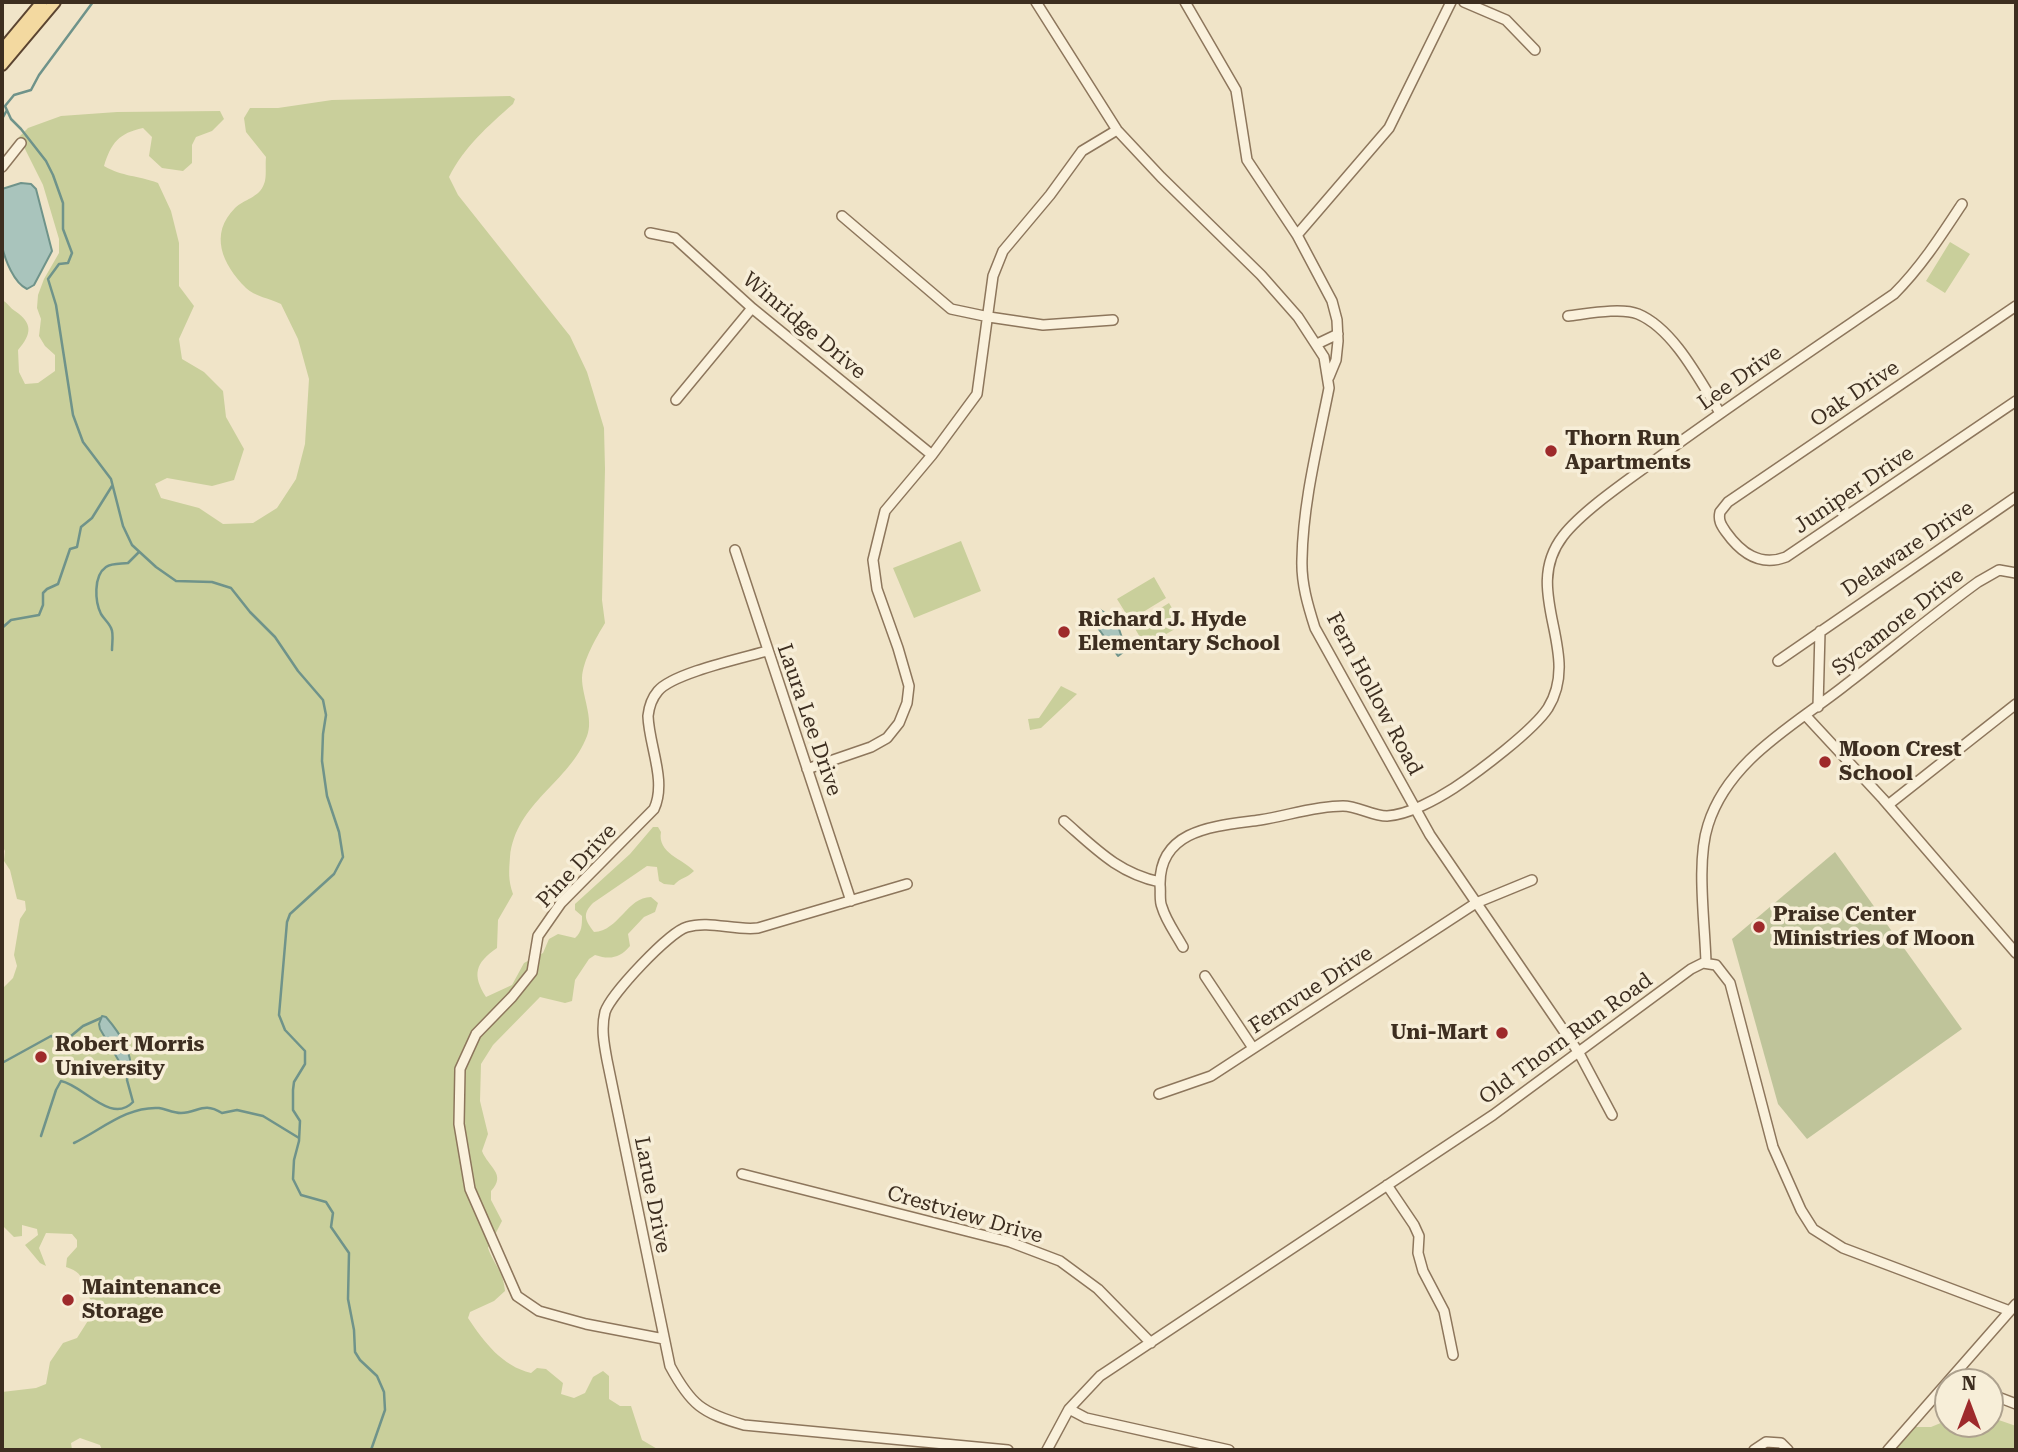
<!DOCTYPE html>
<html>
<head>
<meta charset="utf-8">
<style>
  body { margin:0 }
  #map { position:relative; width:2018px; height:1452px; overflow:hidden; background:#f0e4c8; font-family:"Roboto Serif",serif }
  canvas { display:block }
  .frame { position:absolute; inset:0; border:4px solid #3d2e20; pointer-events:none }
  .north { position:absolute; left:1934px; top:1368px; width:70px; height:70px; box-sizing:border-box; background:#f7eed8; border:2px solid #ada18e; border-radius:50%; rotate:0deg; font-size:19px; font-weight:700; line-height:28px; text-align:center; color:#3d2e20 }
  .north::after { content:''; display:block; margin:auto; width:24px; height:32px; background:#9e2a2b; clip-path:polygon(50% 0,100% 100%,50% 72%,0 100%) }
</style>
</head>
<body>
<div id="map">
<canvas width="2018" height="1452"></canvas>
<div class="frame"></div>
<div class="north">N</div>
</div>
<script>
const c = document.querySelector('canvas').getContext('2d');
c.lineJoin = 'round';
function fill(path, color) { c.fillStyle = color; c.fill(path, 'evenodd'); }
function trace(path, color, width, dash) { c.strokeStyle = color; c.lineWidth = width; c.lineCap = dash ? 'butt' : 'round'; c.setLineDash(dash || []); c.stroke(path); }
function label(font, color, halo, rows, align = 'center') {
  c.font = font + ' "Roboto Serif",serif'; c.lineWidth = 7; c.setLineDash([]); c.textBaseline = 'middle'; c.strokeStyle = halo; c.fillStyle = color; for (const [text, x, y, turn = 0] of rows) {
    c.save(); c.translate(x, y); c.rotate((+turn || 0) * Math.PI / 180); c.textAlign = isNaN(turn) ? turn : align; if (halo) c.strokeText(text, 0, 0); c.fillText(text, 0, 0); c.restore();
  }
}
fill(new Path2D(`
  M510,96L515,99L513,104C488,126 464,147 449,177L458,195L570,336L587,372L604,428L605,469L602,600L605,623C596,638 583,660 582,678C582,696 594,719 587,736C569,783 516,802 510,857C509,871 508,880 513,894L498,920L497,948C475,963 472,975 486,997L512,985L524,963L543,953L549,939L558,934L575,938C582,932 582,925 582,916L575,910V904L630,854L653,827H658L661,832C657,853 683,859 694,871C687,878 680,878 674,885L664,884L659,881L657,867L647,866L593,903C582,914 585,920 594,932C619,931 627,897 651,897L658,903L655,912L644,917L628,934L630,946C620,958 610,960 595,955L589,959L575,980L572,1001L565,1003L540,997L493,1045L481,1064L480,1101L488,1134L482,1151C488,1167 507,1174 491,1191V1200L502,1221L488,1248C495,1267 503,1270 505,1291L494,1301L470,1312L468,1318C484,1342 502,1366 531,1373L537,1368L546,1369L563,1383L561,1394L574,1398L585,1393L593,1377L603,1371L609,1376V1399L620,1406H631L642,1440L659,1450H102L100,1445L80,1438L71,1443L72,1450H2V1392L36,1388L46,1384L50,1362L63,1343L77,1338L91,1316L97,1301L93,1302C79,1289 90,1274 66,1267L67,1258L77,1247V1240L72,1234L46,1233L39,1248L46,1266L40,1263L25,1245L38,1235L37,1229L22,1225V1236L14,1237L2,1225V989L13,978L17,966L14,955L20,919L26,910L25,901L17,899L10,870L4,861L5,851L2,845V300C8,303 10,308 15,311C33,323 32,334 18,350L19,372L25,384L38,383L55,371V355L45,346L39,336L41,319L37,308L38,295L44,279L59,253V239L43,185L19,137L28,128L61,116L117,112L220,111L224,119L212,131L196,137L192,145V163L183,171L162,168L149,156L152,137L143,128C119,133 111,143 104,166C123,177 137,175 158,183L171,211L179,243V286L194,306L179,339L182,359L204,372L223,391L226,417L244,449L234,480L212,486L167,478L155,484L161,498L199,508L223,524L253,523L277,508L296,479L305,444L309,379L298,339L281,304C271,299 254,296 246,288C222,264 209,234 235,208C244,199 259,198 264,184C267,177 265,165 266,157L246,132L244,118L250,108H278L332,100Z
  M1950,242L1970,254L1945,293L1926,281Z
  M961,541L981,591L914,618L893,568Z
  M1154,577L1166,598L1130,620L1117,599Z
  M1169,603L1182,625L1145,646L1133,625Z
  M1061,686L1077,694L1041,728L1030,730L1028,719L1039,718Z
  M1990,1417L2016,1426V1450H1888L1908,1427H1931L1948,1420V1424H1990Z`), '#c9cf9b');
fill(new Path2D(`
  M1835,852L1962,1029L1807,1139L1778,1104L1732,939Z`), '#bfc49a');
const water = new Path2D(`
  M21,183L31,184L36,189L52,251L34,285L27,289C14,283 5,260 2,246C0,229 2,207 2,189Z
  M1099,609L1116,620L1126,650L1118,656L1088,614Z
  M102,1016L106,1017C119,1032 133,1053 131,1074L126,1073L100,1029L99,1024Z`);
fill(water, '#a9c4bc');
trace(water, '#6f938a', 2);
trace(new Path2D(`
  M93,2L39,75L31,90L14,95L5,106L11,119L21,129L46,161L53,175L63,203V229L72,253L68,263L59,264L48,279L56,305L73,415L83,442L111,479L123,526L132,545L156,567L176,581L212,582L231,588L250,612L275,637L298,671L323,700L326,715L323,734L322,761L327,796L339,832L343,857L334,874L290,914L287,922L279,1015L285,1030L305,1051V1064L294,1082L293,1090V1110L300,1121L299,1141L294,1160L293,1179L301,1195L326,1202L333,1213L331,1227L349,1253L348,1299L354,1330L355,1352L360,1360L377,1376L384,1392L385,1410L371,1450
  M2,119L7,110
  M2,628L11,620L39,615L43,605V593L47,589L58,584L70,549L77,547L81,527L92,518L112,486
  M112,650C112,643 114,633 111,628C109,623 104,619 101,614C95,602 93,576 106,567C112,563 121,564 128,563L139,552
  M2,1063L51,1036L65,1041L83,1026L101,1018
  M41,1136L56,1090L61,1081C83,1085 111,1125 133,1102L127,1080L128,1074
  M74,1143C101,1130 127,1106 159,1108C166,1109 173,1113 181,1113C198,1113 203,1101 222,1113L237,1110L263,1116L299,1138`), '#6f938a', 2.5);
const minor = new Path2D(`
  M1036,2L1117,130L1161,177L1261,275L1298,317L1324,357L1329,388C1318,444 1303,502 1302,559C1301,583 1308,606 1315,628L1430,835L1579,1053L1612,1115
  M1185,2L1236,90L1247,160L1297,235L1332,301L1337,320L1338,341L1336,360L1329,377
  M1464,2L1506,20L1535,50
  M2,167L21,143
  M842,216L951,309L989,317L1043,325L1113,320
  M650,233L675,238L752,308L932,455
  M1297,235L1389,128L1451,2
  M2016,306L1728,502L1720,512C1718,520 1721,525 1726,532C1741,553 1760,567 1786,557L2016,401
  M1568,316C1586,314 1621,307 1638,314C1674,329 1700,381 1720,413
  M1317,344L1338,334
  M676,400L752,308
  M735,550L851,901
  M1778,661L2016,497
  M1818,707L1820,631
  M1806,716L1883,799L2016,953
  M807,769L871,747L887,738L899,723L907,703L909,686L898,648L877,589L873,560L885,511L932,455L977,394L993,276L1003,251L1050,195L1082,151L1117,130
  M1888,805L2016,704
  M1064,821C1096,849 1118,873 1160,882
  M907,884L758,928C735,931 709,920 687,927C669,932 611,994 605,1012C601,1028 604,1044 607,1060L670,1366C691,1405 702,1413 744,1425L1008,1450
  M1183,947C1176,934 1166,921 1162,907C1159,901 1161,892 1160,885C1159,828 1217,826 1260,820C1287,816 1314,806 1343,806C1358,806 1372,816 1387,816C1408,815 1437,799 1454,788C1478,772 1533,731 1548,708C1583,651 1520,592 1563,536C1583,510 1631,478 1658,458C1736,401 1815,348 1894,294C1921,267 1941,236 1962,204
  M1706,963C1705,923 1696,862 1708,825C1729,758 1797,724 1848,683C1891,650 1934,614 1978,582L1999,570L2016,573
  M1205,976L1253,1048
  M1159,1094L1211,1076L1476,903L1532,880
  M742,1174L1010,1242L1060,1261L1098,1289L1151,1343
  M1387,1185L1414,1225L1419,1236L1418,1253L1423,1271L1444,1311L1453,1355
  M664,1339L586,1324L539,1311L517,1296L470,1189L459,1124L460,1069L476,1034L512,997L532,972L538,936L561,903L654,809C667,781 649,746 648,716C649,707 652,698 658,691C673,673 743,658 767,651
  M1955,1374L1967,1382
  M1990,1394L2016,1404
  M1069,1409L1086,1418L1229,1450
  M1047,1450L1069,1409L1100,1376L1493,1115L1691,969L1703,963L1716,965L1730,983L1773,1147L1801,1210L1813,1229L1843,1248L2010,1311
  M1754,1450L1766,1442L1781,1443L1788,1450
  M1888,1450L2016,1304`);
const major = new Path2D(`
  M2,50L42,2
  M2,65L55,2`);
trace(minor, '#8d765c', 12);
trace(major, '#5b4430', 14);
trace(minor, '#faf1dc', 9);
trace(major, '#f3d9a0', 10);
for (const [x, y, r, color] of [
  [1551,451,7,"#9e2a2b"],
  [1064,632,7,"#9e2a2b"],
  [1825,762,7,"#9e2a2b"],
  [1759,927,7,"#9e2a2b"],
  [1502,1033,7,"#9e2a2b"],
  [41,1057,7,"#9e2a2b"],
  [68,1300,7,"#9e2a2b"]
]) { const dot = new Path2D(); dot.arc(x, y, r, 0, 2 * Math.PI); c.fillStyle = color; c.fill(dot); trace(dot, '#f7eed8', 2.5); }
label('21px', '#3d2e20', '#f7eed8', [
  ["Winridge Drive",804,326,40],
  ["Lee Drive",1740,378,-35],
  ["Oak Drive",1855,394,-34],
  ["Juniper Drive",1854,490,-34],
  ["Delaware Drive",1908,549,-34],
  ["Sycamore Drive",1898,622,-38],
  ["Fern Hollow Road",1374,694,62],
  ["Laura Lee Drive",809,720,71],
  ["Pine Drive",577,866,-47],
  ["Fernvue Drive",1311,990,-33],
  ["Old Thorn Run Road",1566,1039,-36],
  ["Larue Drive",652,1195,79],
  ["Crestview Drive",965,1215,16]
]);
label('bold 21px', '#3d2e20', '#f7eed8', [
  ["Thorn Run",1565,439],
  ["Apartments",1565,463],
  ["Richard J. Hyde",1078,620],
  ["Elementary School",1078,644],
  ["Moon Crest",1839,750],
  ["School",1839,774],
  ["Praise Center",1773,915],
  ["Ministries of Moon",1773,939],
  ["Uni-Mart",1488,1033,"right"],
  ["Robert Morris",55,1045],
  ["University",55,1069],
  ["Maintenance",82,1288],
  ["Storage",82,1312]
], 'left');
</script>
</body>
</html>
